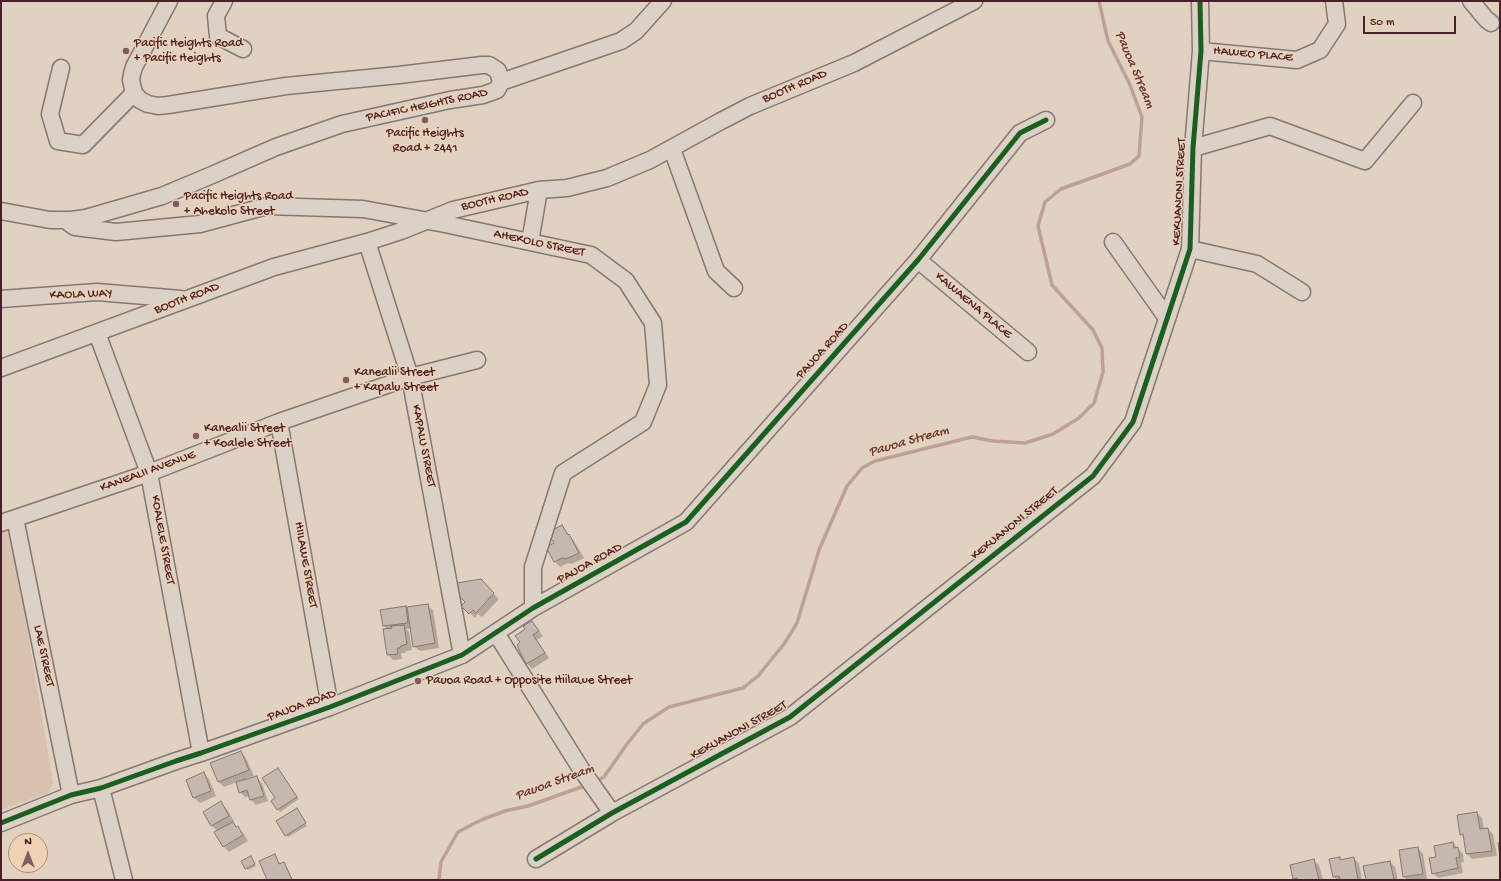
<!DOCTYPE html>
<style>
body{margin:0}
#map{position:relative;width:1501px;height:881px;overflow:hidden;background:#e0d1c1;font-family:"Gochi Hand",sans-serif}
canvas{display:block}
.frame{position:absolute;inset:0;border:2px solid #4a1f2b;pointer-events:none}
.north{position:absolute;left:8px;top:833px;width:40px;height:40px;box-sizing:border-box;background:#edd2b4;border:1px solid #ac8a7d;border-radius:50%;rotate:0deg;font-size:11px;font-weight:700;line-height:16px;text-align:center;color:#4a1f2b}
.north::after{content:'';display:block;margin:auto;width:14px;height:18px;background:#7e5d60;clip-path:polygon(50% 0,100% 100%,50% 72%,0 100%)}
.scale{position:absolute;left:1363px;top:16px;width:93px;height:18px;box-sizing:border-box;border:2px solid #4a1f2b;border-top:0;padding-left:5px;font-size:12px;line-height:14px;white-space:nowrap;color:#4a1f2b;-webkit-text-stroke:3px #edd2b4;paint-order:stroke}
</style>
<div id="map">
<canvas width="1501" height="881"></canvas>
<div class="frame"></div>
<div class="north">N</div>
<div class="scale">50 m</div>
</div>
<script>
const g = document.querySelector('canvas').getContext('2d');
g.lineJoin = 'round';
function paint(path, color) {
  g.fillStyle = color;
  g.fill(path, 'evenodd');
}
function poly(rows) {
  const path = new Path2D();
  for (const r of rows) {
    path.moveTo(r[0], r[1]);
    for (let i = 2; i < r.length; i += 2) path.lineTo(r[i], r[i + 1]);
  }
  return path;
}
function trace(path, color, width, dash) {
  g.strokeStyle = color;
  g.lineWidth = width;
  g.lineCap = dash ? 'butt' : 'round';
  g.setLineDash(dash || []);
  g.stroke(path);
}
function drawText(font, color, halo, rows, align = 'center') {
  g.font = font + ' "Gochi Hand",sans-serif';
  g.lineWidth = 3;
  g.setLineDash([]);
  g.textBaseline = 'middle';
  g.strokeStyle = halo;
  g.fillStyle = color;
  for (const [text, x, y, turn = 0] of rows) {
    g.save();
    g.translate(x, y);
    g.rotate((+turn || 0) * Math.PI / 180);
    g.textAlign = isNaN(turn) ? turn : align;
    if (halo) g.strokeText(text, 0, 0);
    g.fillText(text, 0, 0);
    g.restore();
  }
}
paint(poly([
 [1,528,9,532,12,537,53,784,48,793,1,810]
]), '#d8c1ae');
paint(poly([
 [561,526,574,541,584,558,572,564,568,563,560,567,555,562,547,547,555,543],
 [480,580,499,599,482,617,478,614,475,618,463,606],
 [427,605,433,610,439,648,420,651,414,646,412,628,406,629,409,632,412,650,406,651,405,653,401,653,402,659,393,660,388,654,387,629,384,626,381,611,406,607,407,609],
 [532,622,543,636,537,640,549,658,532,669,527,663,519,648,526,629],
 [241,752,246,758,254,776,246,778,247,780,256,777,262,783,268,801,256,805,251,800,250,796,245,797,240,792,237,782,224,787,218,781],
 [278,769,299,799,280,812,278,809,276,798],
 [203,773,209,779,216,796,200,803,194,798,187,780],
 [221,803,226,808,234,821,232,822,243,833,248,841,229,852,223,846,218,831,212,826,204,812],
 [299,812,307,826,288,837,286,835],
 [1477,813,1482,818,1484,829,1488,829,1493,834,1497,856,1472,859,1467,854,1464,837,1461,834],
 [1453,843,1463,854,1464,862,1461,863,1463,873,1438,878,1433,873,1437,857],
 [1418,848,1423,854,1427,879,1407,880,1404,877],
 [275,855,280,864,284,863,286,865,293,880,268,880],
 [251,858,256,866,248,870,246,868],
 [1339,858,1342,861,1354,858,1359,864,1362,880,1337,880,1333,876],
 [1336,875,1344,876,1336,877],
 [1313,860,1319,865,1323,880,1296,880,1294,878],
 [1390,862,1395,867,1398,880,1367,880]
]), '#0003');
trace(poly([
 [594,782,604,777,627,744,643,724,669,707,743,688,758,676,784,644,797,623,819,550,847,486,862,468,875,461,972,437,993,441,1025,443,1053,434,1079,418,1094,403,1103,372,1102,348,1093,330,1052,285,1038,226,1045,202,1061,189,1130,164,1139,156,1142,117,1130,85,1108,41,1099,1],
 [439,880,441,862,458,832,481,820,505,811,528,806,587,785]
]), '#bea194', 3.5);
const building = poly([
 [562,525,568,535,569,534,579,553,566,559,562,558,554,562,546,547,554,543,547,533,562,525],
 [481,579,494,593,476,613,473,610,469,614,461,606,465,602,459,596,457,583,481,579],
 [428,604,435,643,413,647,407,607,428,604],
 [406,606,408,623,383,626,380,610,406,606],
 [532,621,539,631,533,635,545,653,526,664,518,648,518,646,517,645,520,642,515,636,525,629,523,626,532,621],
 [404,625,407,644,401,646,400,648,397,648,398,654,387,655,383,629,392,628,391,626,404,625],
 [241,751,249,770,218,782,210,763,241,751],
 [278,768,297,797,277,810,271,801,275,798,262,778,278,768],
 [204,772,211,791,193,798,186,780,204,772],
 [257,776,264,796,250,800,247,790,239,793,236,782,257,776],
 [221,801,229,816,211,826,203,812,221,801],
 [297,808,306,823,285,836,276,821,297,808],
 [1477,812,1480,829,1488,828,1492,851,1466,854,1463,834,1460,835,1457,815,1477,812],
 [233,822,236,827,238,826,243,835,223,847,214,832,233,822],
 [1453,842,1454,848,1458,847,1460,857,1456,858,1458,868,1432,874,1429,858,1436,857,1434,846,1453,842],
 [1498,843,1500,843,1500,858,1498,843],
 [1418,847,1423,874,1403,877,1399,850,1418,847],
 [275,854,279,864,284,862,292,880,267,880,259,861,275,854],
 [251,856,255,864,245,869,241,861,251,856],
 [1340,857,1340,860,1354,857,1358,880,1340,880,1339,876,1333,877,1329,859,1340,857],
 [1314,859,1319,880,1298,880,1297,878,1293,879,1290,865,1314,859],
 [1390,861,1394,880,1366,880,1363,866,1390,861]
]);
paint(building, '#c5b8ae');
trace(building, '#867772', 1);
const minor = poly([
 [224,1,216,16,218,36,243,49],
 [1471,1,1486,19,1491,23],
 [1201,51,1297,60,1320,50,1337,24,1334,1],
 [61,68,50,114,58,141,83,145,134,93],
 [501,82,621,41,636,31,663,1],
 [1193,148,1270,126,1365,161,1413,103],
 [672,149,716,271,734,288],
 [1,211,50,220,71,220,86,218,162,196,212,175,276,147,342,124,450,100,483,95,497,90,501,82,498,71,489,65,482,65,399,75,286,86,168,105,158,106,148,104,140,100,134,93,131,80,132,74,134,67,169,1],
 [69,223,75,227,116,232,200,224,267,206,363,209,445,224,591,255,626,281,653,323,658,385,643,422,563,473,533,567,533,608],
 [367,242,410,377,462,655],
 [530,242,539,190],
 [1113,242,1167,318],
 [1190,249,1257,264,1302,292],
 [918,260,1028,352],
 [1,299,97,292,181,299],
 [97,333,149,473,201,753],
 [1,368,274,267,367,242,401,231,453,210,539,190,567,188,607,178,650,160,721,121,750,106,854,63,974,1],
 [279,422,330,707],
 [15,518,71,795],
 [1,523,149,473,279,422,410,377,477,360],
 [496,633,581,769,612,813],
 [101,788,124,880],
 [1,823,71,795,101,788,176,761,201,753,330,707,462,655,533,608,686,522,918,260,1020,133,1046,120],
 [536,859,612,813,790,717,1093,476,1133,422,1190,249,1193,148,1201,51,1200,1]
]);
trace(minor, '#867772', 19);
trace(minor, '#dbd1c6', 16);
trace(poly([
 [1,823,71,795,101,788,176,761,201,753,330,707,462,655,533,608,686,522,918,260,1020,133,1046,120],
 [536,859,612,813,790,717,1093,476,1133,422,1190,249,1193,148,1201,51,1200,1]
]), '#1b5e20', 5);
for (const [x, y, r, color] of [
 [126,51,4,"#7e5d60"],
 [425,120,4,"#7e5d60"],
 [176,204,4,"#7e5d60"],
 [346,380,4,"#7e5d60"],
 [196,436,4,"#7e5d60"],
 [418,681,4,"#7e5d60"]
]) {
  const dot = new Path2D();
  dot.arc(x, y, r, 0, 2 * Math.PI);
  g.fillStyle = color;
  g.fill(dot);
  trace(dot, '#edd2b4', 1.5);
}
drawText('13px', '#4a1f2b', '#edd2b4', [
 ["Pacific Heights Road",134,44],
 ["+ Pacific Heights",134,59],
 ["Pacific Heights",425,134,"center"],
 ["Road + 2441",425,149,"center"],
 ["Pacific Heights Road",184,197],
 ["+ Ahekolo Street",184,212],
 ["Kanealii Street",354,373],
 ["+ Kapalu Street",354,388],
 ["Kanealii Street",204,429],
 ["+ Koalele Street",204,444],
 ["Pauoa Road + Opposite Hiilawe Street",426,681]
], 'left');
drawText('13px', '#4a1f2b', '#edd2b4', [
 ["HAWEO PLACE",1253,55,5],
 ["BOOTH ROAD",795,87,-23],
 ["PACIFIC HEIGHTS ROAD",427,106,-12],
 ["KEKUANONI STREET",1180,192,-87],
 ["BOOTH ROAD",495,200,-13],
 ["AHEKOLO STREET",539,244,12],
 ["KAOLA WAY",81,295,-2],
 ["BOOTH ROAD",187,299,-21],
 ["KAWAENA PLACE",973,306,40],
 ["PAUOA ROAD",823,351,-48],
 ["KAPALU STREET",423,446,79],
 ["KANEALII AVENUE",148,472,-20],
 ["KEKUANONI STREET",1015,524,-39],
 ["KOALELE STREET",162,540,80],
 ["PAUOA ROAD",590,564,-29],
 ["HIILAWE STREET",305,565,80],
 ["LAE STREET",43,656,78],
 ["PAUOA ROAD",302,706,-20],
 ["KEKUANONI STREET",739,731,-29]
]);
drawText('italic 14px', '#633a40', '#edd2b4', [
 ["Pauoa Stream",1134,70,67],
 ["Pauoa Stream",909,442,-16],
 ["Pauoa Stream",555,783,-20]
]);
</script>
